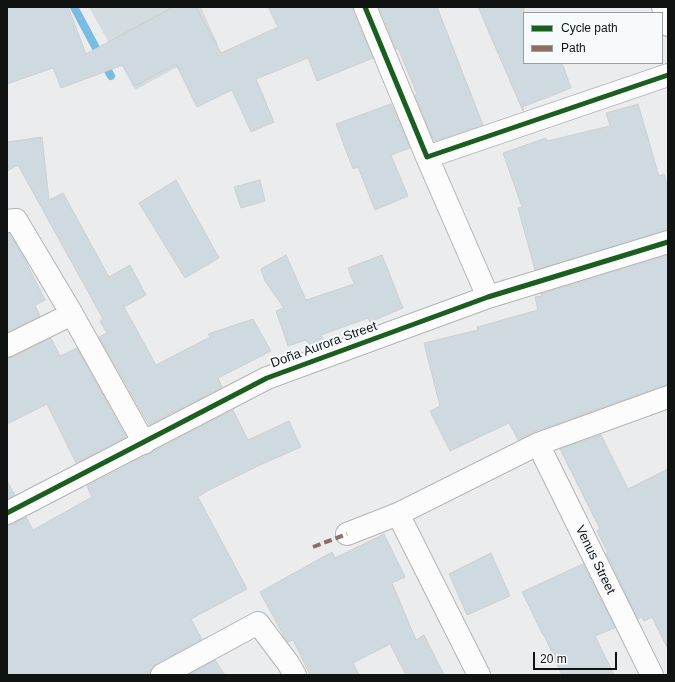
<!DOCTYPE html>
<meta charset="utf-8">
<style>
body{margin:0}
#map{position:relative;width:675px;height:682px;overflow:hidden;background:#eaecee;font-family:Helvetica,sans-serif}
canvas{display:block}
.frame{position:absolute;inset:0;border:8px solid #111313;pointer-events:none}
.legend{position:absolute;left:523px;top:12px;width:140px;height:52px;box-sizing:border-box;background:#f6fafd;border:1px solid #9a9e9f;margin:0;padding:5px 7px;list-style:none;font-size:12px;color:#111313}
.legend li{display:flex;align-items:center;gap:8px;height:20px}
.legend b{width:20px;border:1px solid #9a9e9f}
.scale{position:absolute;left:533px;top:652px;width:84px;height:18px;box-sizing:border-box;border:2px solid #111313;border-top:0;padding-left:5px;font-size:12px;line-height:14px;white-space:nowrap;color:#111313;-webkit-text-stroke:3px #f6fafd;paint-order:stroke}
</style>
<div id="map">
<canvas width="675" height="682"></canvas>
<div class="frame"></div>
<ul class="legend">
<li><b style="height:5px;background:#1b5e20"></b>Cycle path</li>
<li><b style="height:5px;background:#8d6e63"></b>Path</li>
</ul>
<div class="scale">20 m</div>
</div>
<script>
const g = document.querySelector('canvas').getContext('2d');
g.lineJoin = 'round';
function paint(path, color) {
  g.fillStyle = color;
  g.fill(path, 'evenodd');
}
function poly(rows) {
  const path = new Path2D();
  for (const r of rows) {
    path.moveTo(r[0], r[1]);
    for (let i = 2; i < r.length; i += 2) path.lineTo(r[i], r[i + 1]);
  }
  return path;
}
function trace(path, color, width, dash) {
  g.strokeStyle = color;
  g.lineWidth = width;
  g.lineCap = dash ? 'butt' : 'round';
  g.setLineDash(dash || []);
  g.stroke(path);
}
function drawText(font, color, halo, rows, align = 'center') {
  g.font = font + ' Helvetica,sans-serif';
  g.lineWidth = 4;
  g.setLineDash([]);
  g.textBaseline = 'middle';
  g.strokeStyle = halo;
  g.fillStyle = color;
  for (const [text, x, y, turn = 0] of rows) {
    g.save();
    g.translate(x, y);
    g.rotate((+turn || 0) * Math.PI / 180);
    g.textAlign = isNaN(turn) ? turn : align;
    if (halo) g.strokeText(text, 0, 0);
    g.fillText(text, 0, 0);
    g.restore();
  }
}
paint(poly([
 [89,7,201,7,218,45,135,90]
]), '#d5dce1');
trace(poly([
 [74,7,111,76]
]), '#78bce1', 8);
const building = poly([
 [7,7,68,7,86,54,173,7,196,7,221,53,278,27,268,7,353,7,353,12,373,58,317,81,308,58,256,79,274,122,251,132,232,90,197,107,176,64,135,86,123,65,61,88,53,68,7,84,7,7],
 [379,7,437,7,483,125,435,141,433,139,415,95,417,94,398,48,396,49,379,7],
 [478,7,524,7,524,63,562,63,571,88,525,106,524,102,523,111,478,7],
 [391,104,410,148,391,155,408,196,375,210,358,167,353,169,336,124,391,104],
 [638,104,659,176,664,174,668,190,668,230,535,270,518,208,522,207,503,153,546,138,547,141,610,126,606,113,638,104],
 [42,137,49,200,63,193,109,277,130,265,146,295,124,307,156,365,210,337,208,334,253,319,271,351,218,378,222,387,149,425,99,337,107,333,100,321,103,319,18,165,7,171,7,142,42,137],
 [176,180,219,258,185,278,139,203,176,180],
 [260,180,265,201,241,208,234,187,260,180],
 [7,233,9,233,24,258,45,300,35,305,40,316,7,332,7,233],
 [286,255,306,300,354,284,348,268,382,255,403,308,370,322,368,318,321,335,325,343,312,348,306,340,288,346,276,311,284,308,265,281,261,269,286,255],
 [668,255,668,384,534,432,518,440,509,423,450,451,430,411,440,406,424,343,478,330,477,327,538,310,535,297,542,296,541,294,668,255],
 [51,338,60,356,77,348,126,437,76,463,47,404,7,424,7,358,13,357,51,338],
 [233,410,248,440,289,421,301,447,260,465,209,490,198,497,247,589,191,619,202,639,156,664,151,669,150,675,7,675,7,525,13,524,26,517,33,530,92,497,87,486,233,410],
 [601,435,628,489,668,469,668,649,652,617,644,621,642,617,638,619,606,553,608,553,597,531,600,529,560,449,601,435],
 [7,481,15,495,7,499,7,481],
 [384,534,405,577,392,583,416,640,424,635,444,675,406,675,390,644,353,663,359,675,310,675,293,640,288,642,286,640,260,592,332,552,335,558,384,534],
 [491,553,510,596,467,615,449,574,491,553],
 [583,564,615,628,595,636,614,675,562,675,544,635,543,635,522,592,583,564],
 [215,660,225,675,188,675,215,660]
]);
paint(building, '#ced9e0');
trace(building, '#cecfd0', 1);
const minor = poly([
 [365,7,427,157,668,75],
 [663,7,668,25],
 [427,157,488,297],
 [7,221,16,220,72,314,144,443],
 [7,346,72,314],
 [538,444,652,675],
 [7,513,267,378,488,297,668,242],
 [398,514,479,675],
 [347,534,398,514,538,444,668,397],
 [162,675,258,623,288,663,295,675]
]);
trace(minor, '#b3b4b6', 24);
trace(minor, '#fcfcfc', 22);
trace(poly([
 [313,547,347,534]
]), '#8d6e63', 4, [8, 4]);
trace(poly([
 [365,7,427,157,668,75],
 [7,513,267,378,488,297,668,242]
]), '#1b5e20', 5);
drawText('13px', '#111313', '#f6fafd', [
 ["Doña Aurora Street",324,345,-20],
 ["Venus Street",595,560,64]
]);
</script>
